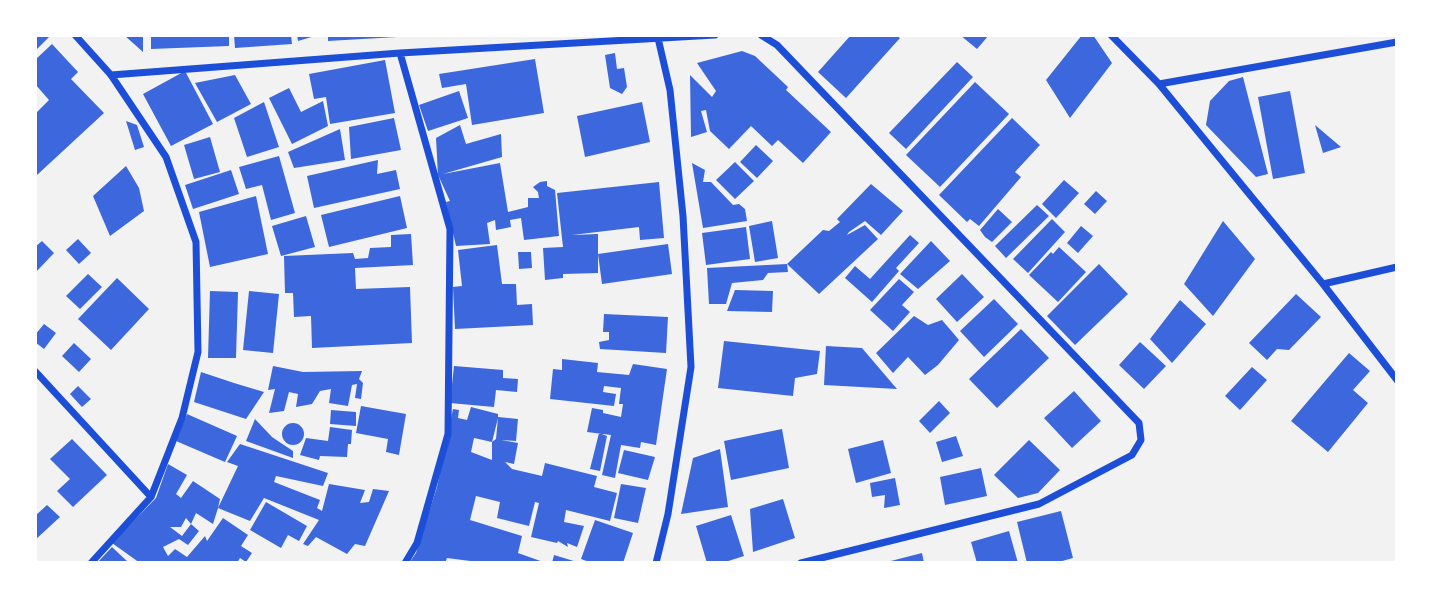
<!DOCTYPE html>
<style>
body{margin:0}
#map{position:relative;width:1432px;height:598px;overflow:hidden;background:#f2f2f2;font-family:"Public Sans",sans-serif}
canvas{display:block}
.frame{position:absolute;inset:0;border:37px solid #fff;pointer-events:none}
</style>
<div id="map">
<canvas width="1432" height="598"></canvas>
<div class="frame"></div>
</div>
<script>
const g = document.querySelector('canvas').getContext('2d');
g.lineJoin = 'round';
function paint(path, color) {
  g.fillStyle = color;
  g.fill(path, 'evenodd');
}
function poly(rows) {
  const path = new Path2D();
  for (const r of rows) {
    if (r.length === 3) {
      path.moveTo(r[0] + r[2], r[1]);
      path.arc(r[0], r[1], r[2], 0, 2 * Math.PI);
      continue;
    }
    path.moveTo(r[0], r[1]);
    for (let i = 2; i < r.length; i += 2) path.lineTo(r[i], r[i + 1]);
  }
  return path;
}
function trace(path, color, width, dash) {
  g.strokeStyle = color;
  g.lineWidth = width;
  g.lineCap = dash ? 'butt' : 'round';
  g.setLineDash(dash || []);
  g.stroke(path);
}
paint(poly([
 [35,35,47,35,49,37,35,51],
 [124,35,143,35,143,52],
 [151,35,229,35,229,46,151,49],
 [234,35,291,35,292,44,235,48],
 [297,35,315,35,315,36,298,41],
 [328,35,397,35,397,37,328,41],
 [851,35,896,35,900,38,846,98,818,72],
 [960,35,989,35,977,49],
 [1082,35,1093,35,1112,63,1070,118,1046,80],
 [52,44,78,72,71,79,104,113,37,175,35,173,35,114,49,100,35,84,35,60],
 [742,51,755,56,788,87,786,90,831,132,803,163,778,140,772,146,751,126,729,149,710,131,706,110,701,111,707,132,691,137,690,75,712,97,716,91,697,63],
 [615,53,617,69,624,68,627,87,622,94,610,88,605,55],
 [535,59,544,113,472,125,466,84,442,88,439,74],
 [385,60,395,113,330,124,326,97,314,99,309,74],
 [957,62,973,77,906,149,889,133],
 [185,71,213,124,171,146,143,94],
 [235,75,251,104,217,122,195,83],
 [1243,77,1268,174,1256,177,1206,125,1210,101,1229,81],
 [975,82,1009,114,940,187,906,155],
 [289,88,301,112,323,101,328,126,292,144,269,98],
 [459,91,468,118,428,131,419,105],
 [1290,91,1305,173,1273,179,1258,97],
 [264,102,279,147,247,157,234,118],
 [642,102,650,142,585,157,577,116],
 [394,118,401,150,351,159,349,127],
 [1012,118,1040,145,1015,172,1021,177,979,226,970,219,967,222,939,195],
 [126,121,137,125,144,147,135,150],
 [460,125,466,144,501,134,502,157,443,174,500,163,508,212,528,207,528,198,539,198,538,192,533,187,540,182,547,181,547,186,555,190,559,236,524,240,521,218,510,220,511,227,496,230,495,220,487,223,490,244,456,246,446,202,450,201,438,175,436,138],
 [1315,125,1341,147,1323,153],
 [340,129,345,160,294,168,288,152],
 [210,137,220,172,194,179,184,145],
 [756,145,773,161,757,178,740,162],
 [279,156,295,213,271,220,262,185,246,189,239,167],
 [378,160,377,174,396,170,400,189,314,208,307,176],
 [735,162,754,181,735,199,716,180],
 [692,163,705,170,703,182,711,182,733,205,739,204,745,209,747,221,703,228],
 [126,166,139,188,144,211,110,236,93,196],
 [231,170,239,194,193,209,185,185],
 [1064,180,1079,193,1056,218,1042,204],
 [659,182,664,238,640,240,639,227,572,235,598,234,598,254,668,244,672,274,602,284,598,254,598,273,563,274,563,278,545,280,543,248,563,247,557,193],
 [871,184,903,211,881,235,865,221,849,232,847,235,865,225,878,239,819,294,787,264,823,230,829,231,840,222,837,219],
 [1096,191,1107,201,1095,214,1084,204],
 [256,196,268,254,210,267,199,212],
 [400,196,407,228,329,247,321,215],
 [1037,205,1049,216,1006,258,995,246],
 [998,209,1012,222,992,242,985,237,980,230],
 [306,216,315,247,281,256,272,226],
 [1052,219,1065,232,1028,273,1013,259],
 [772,221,778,258,755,262,749,226],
 [1223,221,1255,259,1213,316,1184,284],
 [1081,226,1093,236,1078,253,1067,243],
 [746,227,750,259,706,265,702,233],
 [411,234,413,265,355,268,356,289,410,287,412,343,312,348,311,316,294,317,293,293,285,293,284,256,353,253,355,259,368,258,370,248,391,247,391,235],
 [910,235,919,243,896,268,899,271,872,302,845,278,855,266,870,279],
 [78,239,91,253,79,264,66,250],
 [42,241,54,253,35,273,35,247],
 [931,241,950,261,918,289,900,274],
 [497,245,502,284,516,284,517,305,532,304,533,325,455,329,453,287,462,286,458,250],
 [1059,247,1086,272,1058,302,1029,275,1051,252,1053,254],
 [518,252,531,252,532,268,519,269],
 [787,264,788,272,768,273,763,280,732,283,726,304,709,304,707,268],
 [1099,264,1128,294,1075,345,1047,316],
 [88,274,102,287,80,309,66,296],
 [962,274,984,297,957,322,936,299],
 [117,278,149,309,111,350,78,319],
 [899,279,914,292,902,305,910,312,893,331,870,310],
 [735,290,773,291,772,312,727,311],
 [210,291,238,292,236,358,208,358],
 [249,291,279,294,273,353,243,350],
 [1296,294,1321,317,1289,350,1277,349,1267,360,1249,343],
 [994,299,1018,324,984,357,960,331],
 [1180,300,1206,324,1172,363,1150,339],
 [604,314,668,317,666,353,600,349,599,342,609,340,609,332,603,332],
 [914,316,928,325,942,320,959,340,938,365,925,375,908,357,893,373,876,353],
 [44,324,56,333,44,349,35,342,35,335],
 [1021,329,1049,358,997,408,969,379],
 [724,341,820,351,817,374,795,378,793,396,718,388],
 [1140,342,1166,366,1144,389,1119,365],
 [74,343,91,359,79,372,62,356],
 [826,346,862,348,897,389,824,385],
 [1349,353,1370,371,1353,390,1368,403,1328,452,1291,421],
 [562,359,598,363,597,372,629,375,633,364,667,369,656,445,641,442,640,448,621,445,615,478,602,475,611,435,587,432,592,408,603,410,603,413,621,417,623,404,619,404,621,388,604,386,603,392,616,394,614,406,550,399,553,369,562,370],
 [273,366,303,372,362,371,359,379,363,383,361,399,355,398,357,384,352,385,348,406,329,403,331,389,320,391,312,404,296,407,298,394,289,392,284,411,269,413,275,389,268,390],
 [454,366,503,370,503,378,518,379,517,392,496,390,494,407,450,403],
 [1252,367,1267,380,1240,410,1225,396],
 [201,372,234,383,264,392,246,419,194,402],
 [78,386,91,399,82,407,70,394],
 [1074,391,1101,421,1072,448,1044,418],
 [939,401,950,413,930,433,919,421],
 [361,406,406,414,399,455,386,452,388,439,356,433],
 [471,407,498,414,498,417,518,419,516,441,501,440,518,443,514,464,505,462,512,469,542,476,545,463,597,476,594,487,617,493,610,521,566,510,564,522,584,526,577,547,567,543,568,547,558,541,557,543,531,537,539,503,535,502,529,526,497,518,500,502,476,496,470,520,522,536,518,553,546,563,486,563,447,558,445,563,409,563,416,553,437,487,453,409,459,410,458,418,467,420],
 [498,418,496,439,492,442,492,460,471,452,474,438,492,442],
 [331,410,356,412,356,426,330,424],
 [187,414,237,436,225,462,176,441],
 [255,419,272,437,293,451,293,458,246,441],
 [293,434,11],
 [330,427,352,430,351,444,348,444,347,457,320,456,319,460,300,455,306,438,328,441],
 [782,429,789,468,731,480,724,441],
 [599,433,607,436,600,471,590,469],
 [956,436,963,456,942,462,936,442],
 [72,439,107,475,73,507,57,491,70,479,50,459],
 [883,440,891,473,856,483,848,449],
 [1029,440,1060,470,1038,493,1018,498,994,475],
 [240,444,328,473,323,486,276,476,274,482,320,500,317,508,322,511,329,484,365,490,360,503,369,502,373,489,389,491,365,546,355,544,347,554,316,537,308,546,303,544,319,520,264,498,250,521,218,508,213,524,196,513,191,524,186,518,181,527,170,527,182,536,191,524,199,531,188,545,179,539,163,547,168,556,175,549,187,557,205,536,207,541,223,518,248,535,241,546,252,553,246,562,240,558,237,563,140,563,112,543,156,498,168,464,187,475,176,494,181,498,193,481,220,499,218,508,238,466,227,462],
 [720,449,728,507,681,514,693,458],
 [624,450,655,457,648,480,618,473],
 [981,468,987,496,945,505,940,477],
 [895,478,900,505,884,508,885,495,872,497,870,483],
 [621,484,646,488,638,523,614,518],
 [783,499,795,538,753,552,750,509],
 [266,502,307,526,299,541,288,535,281,548,250,530],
 [47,505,60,517,35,540,35,516],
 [1061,511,1073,558,1055,563,1027,563,1017,522],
 [731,515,744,556,722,563,707,563,696,526],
 [595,520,633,533,623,563,592,563,581,559],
 [1009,531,1018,563,977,563,971,542],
 [112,547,129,563,97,563],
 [922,553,924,563,887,563,887,562],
 [554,555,577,562,577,563,552,563]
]), '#3d67dc');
trace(poly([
 [75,35,111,75,166,157,196,242,198,352,182,418,151,497,91,563],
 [761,35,777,45,1139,423,1141,440,1132,455,1039,504,801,563],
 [1111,35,1159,84,1323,284,1397,380],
 [400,53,450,229,448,434,417,543,405,563],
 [111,75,400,53,715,35],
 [1159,84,1397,42],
 [1323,284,1397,267],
 [35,371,151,497],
 [656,563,668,514,691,367,683,216,670,90,658,38]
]), '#1d4ed8', 7);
</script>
